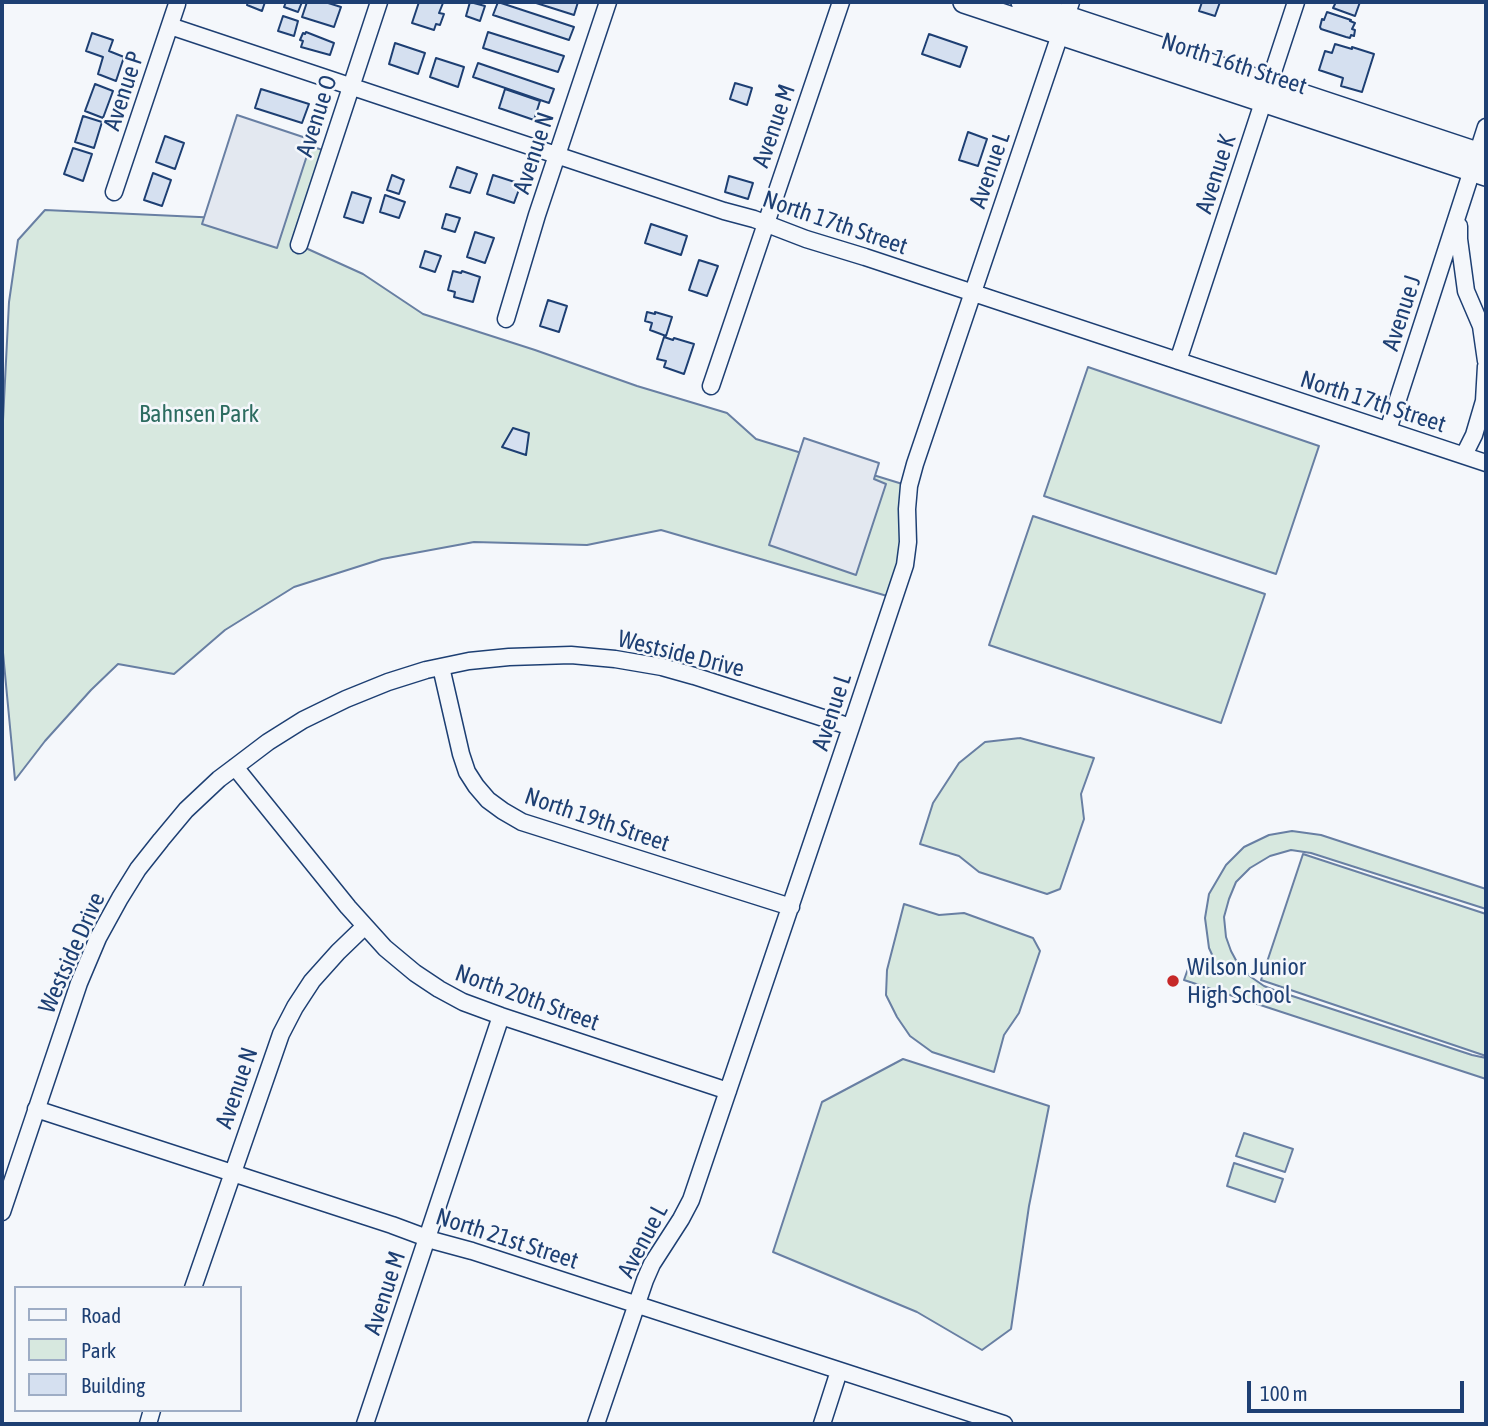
<!DOCTYPE html>
<style>
body{margin:0}
#map{position:relative;width:1488px;height:1426px;overflow:hidden;background:#f4f7fb;font-family:"Asap Condensed",sans-serif}
canvas{display:block}
.frame{position:absolute;inset:0;border:4px solid #1d3f73;pointer-events:none}
.legend{position:absolute;left:14px;top:1286px;width:228px;height:126px;box-sizing:border-box;background:#f4f7fb;border:2px solid #9eadc5;margin:0;padding:9px 12px;list-style:none;font-size:21px;color:#1d3f73}
.legend li{display:flex;align-items:center;gap:14px;height:35px}
.legend b{width:35px;border:2px solid #9eadc5}
.scale{position:absolute;left:1247px;top:1381px;width:217px;height:32px;box-sizing:border-box;border:4px solid #1d3f73;border-top:0;padding-left:9px;font-size:21px;line-height:24px;white-space:nowrap;color:#1d3f73;-webkit-text-stroke:5px #f4f7fb;paint-order:stroke}
</style>
<div id="map">
<canvas width="1488" height="1426"></canvas>
<div class="frame"></div>
<ul class="legend">
<li><b style="height:9px;background:#f4f7fb"></b>Road</li>
<li><b style="height:19px;background:#d7e8df"></b>Park</li>
<li><b style="height:19px;background:#d5e0f0"></b>Building</li>
</ul>
<div class="scale">100 m</div>
</div>
<script>
const g = document.querySelector('canvas').getContext('2d');
g.lineJoin = 'round';
function paint(path, color) {
  g.fillStyle = color;
  g.fill(path, 'evenodd');
}
function poly(rows) {
  const path = new Path2D();
  for (const r of rows) {
    path.moveTo(r[0], r[1]);
    for (let i = 2; i < r.length; i += 2) path.lineTo(r[i], r[i + 1]);
  }
  return path;
}
function trace(path, color, width, dash) {
  g.strokeStyle = color;
  g.lineWidth = width;
  g.lineCap = dash ? 'butt' : 'round';
  g.setLineDash(dash || []);
  g.stroke(path);
}
function drawText(font, color, halo, rows, align = 'center') {
  g.font = font + ' "Asap Condensed",sans-serif';
  g.lineWidth = 5;
  g.setLineDash([]);
  g.textBaseline = 'middle';
  g.strokeStyle = halo;
  g.fillStyle = color;
  for (const [text, x, y, turn = 0] of rows) {
    g.save();
    g.translate(x, y);
    g.rotate((+turn || 0) * Math.PI / 180);
    g.textAlign = isNaN(turn) ? turn : align;
    if (halo) g.strokeText(text, 0, 0);
    g.fillText(text, 0, 0);
    g.restore();
  }
}
const green = poly([
 [251,127,329,152,299,245,363,274,423,314,535,350,637,386,727,413,756,439,909,486,894,598,661,530,587,545,474,542,382,559,294,587,225,630,174,674,118,664,91,690,45,741,15,780,2,642,2,440,9,302,18,240,45,210,221,218,251,127],
 [1088,367,1319,446,1276,574,1044,496,1088,367],
 [1033,516,1265,594,1221,723,989,645,1033,516],
 [1020,738,1094,758,1081,794,1084,819,1060,889,1047,894,979,872,959,856,920,844,933,803,959,763,985,742,1020,738],
 [1292,831,1321,835,1486,889,1486,909,1311,853,1291,850,1270,856,1250,868,1236,882,1229,899,1224,917,1226,937,1231,951,1238,964,1251,977,1264,986,1274,990,1472,1055,1486,1058,1486,1079,1184,980,1190,963,1220,972,1209,948,1205,918,1209,894,1226,865,1244,847,1269,835,1292,831],
 [1303,854,1486,914,1486,1056,1261,980,1303,854],
 [904,904,939,915,964,913,1033,938,1040,951,1019,1013,1004,1035,994,1072,932,1052,910,1036,897,1017,886,995,887,970,904,904],
 [903,1059,1049,1106,1029,1206,1011,1329,982,1350,917,1312,773,1252,822,1102,903,1059],
 [1244,1133,1293,1149,1285,1172,1236,1156,1244,1133],
 [1234,1163,1283,1179,1275,1202,1227,1186,1234,1163]
]);
paint(green, '#d7e8df');
trace(green, '#687fa3', 2);
const parking = poly([
 [237,115,312,140,277,248,202,224,237,115],
 [804,438,879,463,874,479,886,484,856,575,769,545,804,438]
]);
paint(parking, '#e3e8f0');
trace(parking, '#687fa3', 2);
const building = poly([
 [248,2,265,2,262,11,247,5,248,2],
 [286,2,302,2,298,12,284,7,286,2],
 [307,2,325,2,341,7,334,27,302,17,307,2],
 [419,2,443,3,439,13,444,14,440,25,436,24,434,30,412,23,419,2],
 [470,2,485,6,480,21,466,16,470,2],
 [498,2,574,27,569,40,493,15,498,2],
 [533,2,578,2,574,15,533,2],
 [1202,2,1220,2,1215,16,1199,11,1202,2],
 [1336,2,1360,2,1355,16,1333,8,1336,2],
 [1327,12,1351,20,1350,21,1355,23,1352,29,1355,30,1354,36,1351,35,1350,38,1346,37,1321,29,1320,27,1322,19,1324,20,1327,12],
 [283,16,298,21,294,36,278,31,283,16],
 [306,32,334,43,330,55,301,47,303,41,300,40,303,33,305,34,306,32],
 [488,32,564,56,558,72,483,48,488,32],
 [92,33,113,40,109,51,124,57,116,81,98,74,103,57,86,51,92,33],
 [929,34,967,47,960,67,922,54,929,34],
 [395,43,425,53,418,74,389,64,395,43],
 [1335,44,1352,49,1352,47,1374,54,1362,92,1341,86,1343,78,1319,70,1325,51,1332,53,1335,44],
 [436,58,464,67,458,87,430,77,436,58],
 [478,63,554,89,549,103,473,77,478,63],
 [735,83,752,88,747,105,730,99,735,83],
 [95,84,113,91,103,118,85,111,95,84],
 [261,89,309,104,302,123,255,108,261,89],
 [505,89,540,101,534,120,499,108,505,89],
 [83,116,102,122,94,148,75,142,83,116],
 [968,132,987,139,978,166,959,160,968,132],
 [165,136,184,143,175,169,156,162,165,136],
 [73,148,92,154,83,181,64,174,73,148],
 [457,167,477,174,470,193,450,187,457,167],
 [153,173,171,180,162,206,144,200,153,173],
 [392,175,404,180,399,194,387,190,392,175],
 [493,175,521,184,514,203,487,194,493,175],
 [729,176,753,183,748,199,725,192,729,176],
 [352,192,371,198,363,223,344,217,352,192],
 [385,195,405,202,399,218,380,212,385,195],
 [446,214,460,218,455,232,442,228,446,214],
 [651,224,687,236,681,255,645,243,651,224],
 [475,232,494,238,485,263,467,257,475,232],
 [425,251,441,256,435,272,420,267,425,251],
 [699,260,718,266,707,296,689,290,699,260],
 [453,271,461,273,462,271,480,277,473,302,454,297,455,292,448,290,453,271],
 [548,300,567,306,559,332,540,326,548,300],
 [647,312,655,314,655,312,672,317,666,336,650,330,652,323,645,321,647,312],
 [664,337,673,340,674,338,694,344,684,374,664,367,666,361,657,359,664,337],
 [513,428,529,433,526,455,502,447,513,428]
]);
paint(building, '#d5e0f0');
trace(building, '#1d3f73', 2);
const minor = poly([
 [170,26,724,211,754,219,806,239,865,257,1486,463],
 [114,192,177,4],
 [1459,226,1459,239,1466,291,1481,326,1486,361],
 [299,245,379,2],
 [506,319,537,215,608,2],
 [1178,361,1296,2],
 [711,386,841,2],
 [1388,430,1486,127],
 [1464,455,1474,435,1484,401,1486,366],
 [441,667,461,754,467,772,476,786,488,800,503,811,522,822,791,907],
 [235,767,348,907,385,948,415,973,439,989,463,1002,501,1016,728,1091],
 [36,1109,392,1225,435,1241,472,1251,1004,1424],
 [2,1212,79,983,98,938,120,898,138,869,161,840,186,810,219,779,235,767,268,742,303,720,346,699,388,682,426,670,469,661,509,657,571,655,615,659,662,667,694,676,851,727],
 [193,1288,281,1034,295,1007,312,981,338,952,365,926],
 [148,1424,152,1410],
 [365,1424,501,1016],
 [596,1424,645,1280,652,1264,681,1219,691,1200,851,727,905,565,908,542,907,509,909,486,915,464,1071,2],
 [822,1424,839,1371]
]);
const major = poly([
 [964,2,1486,175],
 [1022,2,1486,156]
]);
trace(minor, '#1d3f73', 19);
trace(major, '#1d3f73', 24);
trace(minor, '#f4f7fb', 16);
trace(major, '#f4f7fb', 21);
for (const [x, y, r, color] of [
 [1173,981,7,"#c62828"]
]) {
  const dot = new Path2D();
  dot.arc(x, y, r, 0, 2 * Math.PI);
  g.fillStyle = color;
  g.fill(dot);
  trace(dot, '#f4f7fb', 2.5);
}
drawText('24px', '#1d3f73', '#f4f7fb', [
 ["North 16th Street",1234,64,18],
 ["Avenue P",124,91,-72],
 ["Avenue O",317,116,-72],
 ["Avenue M",774,126,-71],
 ["Avenue N",534,153,-72],
 ["Avenue L",990,170,-71],
 ["Avenue K",1216,174,-72],
 ["North 17th Street",835,223,19],
 ["Avenue J",1402,313,-72],
 ["North 17th Street",1373,402,18],
 ["Westside Drive",681,654,14],
 ["Avenue L",832,712,-72],
 ["North 19th Street",597,820,19],
 ["Westside Drive",72,953,-66],
 ["North 20th Street",527,998,20],
 ["Avenue N",237,1088,-71],
 ["North 21st Street",507,1239,18],
 ["Avenue L",643,1241,-62],
 ["Avenue M",385,1293,-72]
]);
drawText('24px', '#2c6c60', '#f4f7fb', [
 ["Bahnsen Park",199,414]
]);
drawText('24px', '#1d3f73', '#f4f7fb', [
 ["Wilson Junior",1187,967],
 ["High School",1187,995]
], 'left');
</script>
